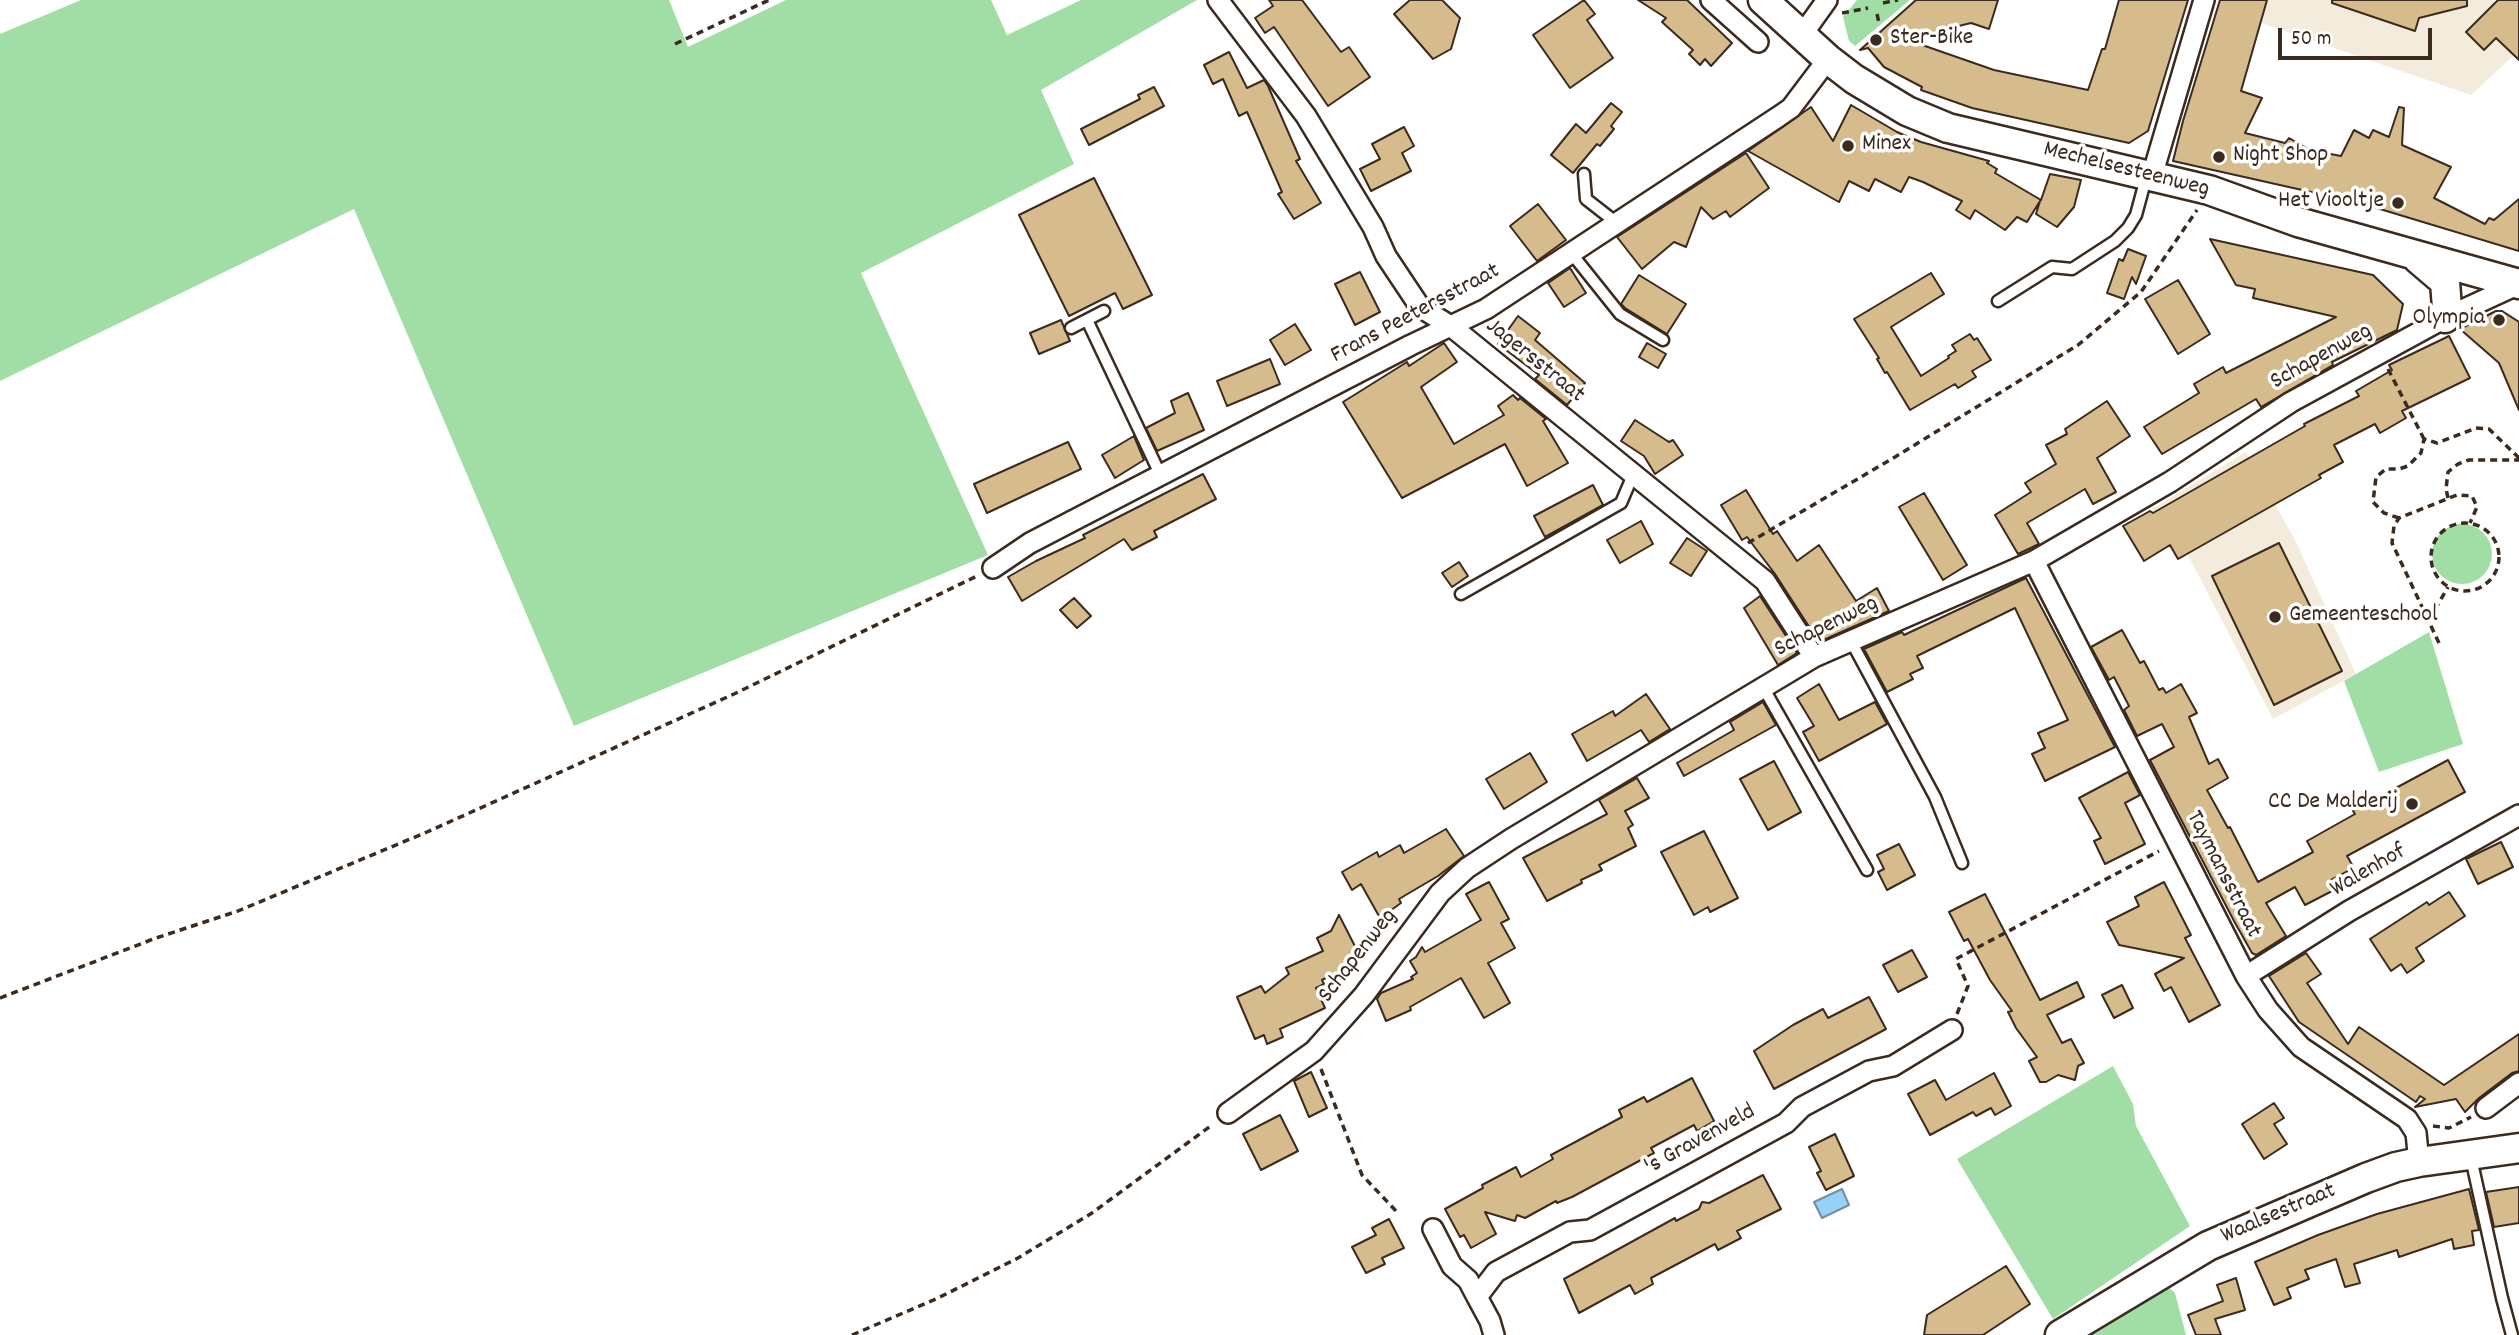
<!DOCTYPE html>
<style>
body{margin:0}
#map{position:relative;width:2519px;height:1335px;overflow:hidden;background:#fff;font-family:Dekko,sans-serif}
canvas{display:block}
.scale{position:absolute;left:2278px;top:28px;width:154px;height:32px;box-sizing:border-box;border:4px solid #3b2a1e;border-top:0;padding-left:9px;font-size:21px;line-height:24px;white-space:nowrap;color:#3b2a1e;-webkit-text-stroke:5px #fff;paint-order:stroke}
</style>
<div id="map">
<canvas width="2519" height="1335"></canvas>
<div class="scale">50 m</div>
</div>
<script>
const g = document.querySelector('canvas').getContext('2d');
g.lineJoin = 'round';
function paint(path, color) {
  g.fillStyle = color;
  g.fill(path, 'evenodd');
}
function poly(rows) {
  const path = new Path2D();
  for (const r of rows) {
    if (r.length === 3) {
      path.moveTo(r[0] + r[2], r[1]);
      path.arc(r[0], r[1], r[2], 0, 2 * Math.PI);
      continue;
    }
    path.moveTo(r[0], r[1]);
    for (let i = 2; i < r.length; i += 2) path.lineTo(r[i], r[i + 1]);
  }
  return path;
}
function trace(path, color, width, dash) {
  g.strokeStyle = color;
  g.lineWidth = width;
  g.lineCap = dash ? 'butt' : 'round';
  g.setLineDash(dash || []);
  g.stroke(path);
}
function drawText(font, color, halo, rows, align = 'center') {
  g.font = font + ' Dekko,sans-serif';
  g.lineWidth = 7;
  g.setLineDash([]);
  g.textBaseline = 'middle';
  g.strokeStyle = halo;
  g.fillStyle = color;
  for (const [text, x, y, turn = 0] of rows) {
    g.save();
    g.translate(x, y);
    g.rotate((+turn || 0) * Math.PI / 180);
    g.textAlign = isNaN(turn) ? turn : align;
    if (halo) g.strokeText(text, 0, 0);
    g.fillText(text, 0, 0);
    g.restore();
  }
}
paint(poly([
 [2220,0,2493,0,2495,3,2466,33,2484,50,2496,38,2514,55,2471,95,2218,8],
 [2246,452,2295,540,2356,674,2273,719,2188,555,2180,560,2152,509]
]), '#f3ebdc');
paint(poly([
 [81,0,669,0,688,47,786,0,991,0,1007,35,1081,0,1197,0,1041,90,1074,164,861,273,988,555,574,726,354,209,0,381,0,34],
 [1857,0,1910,0,1855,46,1849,41,1843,17],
 [2462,554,30],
 [2429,632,2463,744,2379,772,2344,681],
 [2113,1066,2133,1104,2136,1126,2190,1226,2053,1319,1957,1159],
 [2166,1285,2175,1293,2186,1335,2089,1335,2122,1312]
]), '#a1dea6');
const water = poly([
 [1842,1189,1849,1205,1822,1218,1814,1202,1842,1189]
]);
paint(water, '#96d2f7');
trace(water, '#728fa0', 2);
const building = poly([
 [1269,0,1302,0,1341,52,1349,47,1370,77,1328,106,1274,27,1265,33,1255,18,1273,6,1269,0],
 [1410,0,1442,0,1460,18,1451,49,1433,59,1394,14,1410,0],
 [1584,0,1595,14,1587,20,1613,58,1570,88,1533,35,1584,0],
 [1638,0,1687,0,1732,43,1711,66,1705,59,1700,65,1689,54,1693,50,1662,22,1666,18,1638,0],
 [1916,0,1998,0,1989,29,1971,23,1905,39,1994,70,2088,90,2102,49,2105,49,2119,0,2188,0,2148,131,2129,143,1972,108,1921,90,1922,87,1884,67,1868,48,1860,50,1916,0],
 [2220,0,2267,0,2241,91,2262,98,2245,133,2285,143,2289,138,2310,150,2341,156,2354,130,2369,138,2373,130,2389,137,2399,107,2404,108,2402,145,2451,167,2434,198,2485,224,2489,218,2494,220,2519,199,2519,251,2360,203,2173,161,2183,121,2220,0],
 [2332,0,2467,0,2467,6,2419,18,2415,31,2332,3,2332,0],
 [2498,0,2519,0,2519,60,2496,38,2484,50,2466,32,2498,0],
 [1229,52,1247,88,1264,80,1268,86,1300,159,1296,161,1321,203,1294,219,1278,194,1282,192,1247,112,1239,116,1223,79,1213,84,1204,65,1229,52],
 [1154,87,1164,106,1089,145,1081,129,1140,99,1138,95,1154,87],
 [1611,103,1622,112,1611,126,1614,129,1600,146,1597,144,1573,173,1551,155,1576,124,1586,133,1611,103],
 [1851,105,1897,132,1921,142,1989,161,1987,163,1997,169,1995,173,2041,200,2050,174,2081,180,2074,207,2057,227,2036,214,2040,201,2027,222,2017,217,2005,230,1975,210,1970,219,1956,210,1962,201,1923,182,1909,177,1901,192,1875,179,1869,191,1849,181,1839,202,1748,151,1811,107,1833,141,1851,105],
 [1404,127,1414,146,1402,153,1411,171,1371,191,1360,169,1380,159,1372,144,1404,127],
 [1746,153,1769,188,1730,217,1726,211,1713,219,1701,207,1686,247,1674,242,1642,269,1617,237,1746,153],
 [1094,178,1152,295,1123,309,1115,293,1069,316,1019,215,1094,178],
 [1538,204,1566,240,1537,261,1510,226,1538,204],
 [2210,239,2373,275,2403,304,2397,330,2332,362,2333,365,2261,407,2256,399,2162,454,2144,427,2199,393,2194,384,2223,367,2226,373,2336,317,2253,298,2255,289,2236,285,2210,239],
 [2128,249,2146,256,2136,284,2132,277,2124,299,2107,293,2119,259,2123,261,2128,249],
 [1570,268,1586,293,1564,307,1548,283,1570,268],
 [1360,272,1380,312,1355,325,1335,284,1360,272],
 [1931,273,1944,294,1891,327,1921,376,1949,358,1948,356,1956,351,1952,345,1970,334,1974,340,1977,338,1991,360,1972,371,1976,377,1958,388,1955,384,1910,410,1887,372,1885,373,1877,359,1879,358,1854,319,1931,273],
 [1639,275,1686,304,1667,334,1625,308,1621,304,1639,275],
 [2178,280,2210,334,2178,354,2145,299,2178,280],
 [2496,311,2502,311,2519,322,2519,410,2499,363,2460,329,2496,311],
 [1518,316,1540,333,1535,340,1585,383,1567,405,1535,379,1539,375,1498,344,1518,316],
 [1061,320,1070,341,1039,354,1030,333,1061,320],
 [1295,324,1311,350,1285,365,1270,340,1295,324],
 [2449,336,2470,378,2402,411,2406,418,2380,433,2375,424,2334,445,2343,462,2319,475,2321,478,2178,559,2170,545,2144,561,2123,526,2150,511,2153,513,2305,426,2304,424,2359,396,2356,391,2392,370,2389,365,2449,336],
 [1444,343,1457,362,1421,387,1454,444,1504,415,1498,406,1513,395,1518,400,1520,398,1546,419,1543,421,1568,463,1527,486,1505,444,1402,498,1343,402,1407,362,1409,366,1444,343],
 [1647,343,1666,354,1658,368,1639,357,1647,343],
 [1270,359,1280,384,1227,406,1217,381,1270,359],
 [1188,393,1204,430,1157,451,1146,428,1175,413,1171,401,1188,393],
 [2107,401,2130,436,2097,458,2116,492,2093,504,2085,489,2027,523,2039,544,2018,554,1995,515,2031,492,2025,483,2056,464,2046,445,2067,434,2065,429,2107,401],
 [1635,420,1669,442,1673,440,1683,455,1655,474,1644,456,1621,441,1635,420],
 [1134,436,1144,460,1115,478,1102,455,1134,436],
 [1068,442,1081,469,987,513,974,484,1068,442],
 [1203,474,1216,499,1154,531,1157,537,1132,550,1124,539,1022,601,1008,577,1036,561,1085,538,1083,535,1203,474],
 [1593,485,1603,505,1545,537,1534,516,1593,485],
 [1746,490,1773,534,1777,531,1797,561,1819,545,1856,601,1877,588,1889,611,1819,642,1775,574,1747,537,1742,540,1721,505,1746,490],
 [1924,493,1967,565,1943,580,1899,507,1924,493],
 [1641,521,1653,544,1620,563,1607,540,1641,521],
 [1687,538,1707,551,1691,576,1670,563,1687,538],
 [2279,543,2342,671,2274,705,2212,576,2279,543],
 [1459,562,1468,576,1452,587,1442,573,1459,562],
 [2026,578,2115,747,2045,781,2032,754,2045,748,2038,733,2068,720,2015,608,1917,656,1923,668,1910,674,1913,679,1887,692,1864,649,1902,632,1904,635,2026,578],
 [1760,596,1797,653,1778,665,1744,608,1760,596],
 [1074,598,1091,616,1077,628,1060,610,1074,598],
 [2122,630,2140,663,2144,661,2159,690,2163,688,2166,693,2181,684,2197,713,2189,717,2209,764,2218,759,2228,778,2207,790,2228,828,2230,827,2258,882,2313,852,2307,841,2355,814,2353,811,2448,760,2465,792,2347,856,2354,868,2331,880,2336,889,2305,905,2295,887,2266,903,2286,936,2256,955,2252,953,2234,921,2150,760,2174,747,2162,724,2137,736,2124,710,2129,706,2114,677,2109,680,2091,647,2122,630],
 [1819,684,1839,720,1875,702,1887,724,1819,761,1803,732,1814,726,1797,698,1819,684],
 [1646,694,1670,729,1649,742,1641,730,1587,761,1572,734,1613,711,1615,716,1646,694],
 [1763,702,1776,725,1684,776,1677,763,1734,730,1730,722,1763,702],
 [1530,753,1547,782,1504,809,1486,779,1530,753],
 [1774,761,1801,812,1768,830,1740,779,1774,761],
 [2128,772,2140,795,2125,803,2145,844,2105,864,2094,841,2101,838,2079,798,2128,772],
 [1637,778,1649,798,1625,811,1633,825,1628,828,1636,846,1599,865,1602,870,1581,880,1582,883,1547,901,1523,858,1607,814,1599,800,1637,778],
 [1446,829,1464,856,1438,876,1399,899,1401,903,1380,918,1361,884,1352,890,1342,872,1377,852,1379,857,1400,845,1404,853,1446,829],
 [1704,831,1738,898,1710,912,1708,907,1694,915,1661,852,1704,831],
 [2501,842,2513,867,2478,884,2466,859,2501,842],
 [1899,844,1915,875,1887,890,1878,872,1884,869,1877,855,1899,844],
 [1489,882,1509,919,1501,923,1515,948,1488,963,1510,1003,1484,1018,1461,978,1410,1007,1411,1010,1386,1021,1377,999,1381,993,1413,979,1411,977,1417,973,1410,961,1416,957,1422,947,1425,952,1481,920,1466,894,1489,882],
 [2164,882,2191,935,2185,938,2220,1005,2189,1022,2171,987,2164,991,2155,974,2184,958,2119,945,2107,922,2139,906,2135,897,2164,882],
 [2449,892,2465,916,2416,948,2424,961,2407,973,2401,964,2391,971,2370,939,2427,902,2429,905,2449,892],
 [1985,894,2040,1000,2077,982,2084,997,2047,1015,2062,1043,2071,1039,2084,1063,2078,1066,2075,1080,2058,1075,2046,1082,2040,1082,2029,1061,2037,1057,2016,1028,2008,1012,2012,1011,1990,980,1968,939,1964,941,1949,912,1985,894],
 [1339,915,1362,960,1322,980,1324,984,1316,988,1325,1008,1280,1029,1283,1037,1267,1044,1264,1035,1255,1039,1237,997,1261,986,1265,993,1289,974,1286,968,1323,951,1317,938,1331,931,1339,915],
 [1912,950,1927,977,1898,992,1883,965,1912,950],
 [2306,953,2321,974,2307,983,2348,1044,2359,1027,2444,1085,2519,1034,2519,1071,2512,1073,2479,1098,2465,1112,2456,1099,2415,1107,2425,1099,2420,1096,2416,1102,2299,1022,2269,976,2306,953],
 [2122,985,2133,1008,2114,1018,2102,995,2122,985],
 [1869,997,1886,1029,1774,1089,1754,1051,1793,1025,1823,1009,1828,1018,1869,997],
 [1311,1072,1327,1108,1309,1117,1294,1081,1311,1072],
 [1994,1073,2011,1106,1995,1115,1991,1108,1976,1116,1973,1112,1930,1135,1908,1094,1935,1080,1946,1100,1994,1073],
 [1692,1078,1714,1121,1697,1131,1694,1125,1651,1148,1654,1153,1572,1197,1557,1203,1556,1201,1525,1218,1517,1215,1515,1221,1485,1212,1496,1234,1471,1248,1464,1235,1460,1237,1445,1209,1483,1188,1482,1185,1516,1167,1521,1177,1553,1159,1551,1155,1622,1117,1619,1110,1644,1097,1647,1102,1692,1078],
 [2274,1103,2284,1118,2274,1124,2287,1144,2264,1159,2242,1124,2274,1103],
 [1280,1115,1298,1151,1261,1170,1243,1134,1280,1115],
 [1835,1134,1854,1176,1826,1190,1817,1173,1821,1171,1809,1147,1835,1134],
 [1763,1175,1781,1209,1737,1231,1741,1238,1718,1250,1715,1244,1651,1278,1653,1284,1635,1294,1630,1285,1579,1313,1564,1279,1675,1218,1676,1221,1699,1209,1702,1202,1709,1203,1763,1175],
 [2519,1187,2519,1223,2494,1227,2486,1192,2519,1187],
 [2469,1189,2479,1230,2472,1231,2474,1245,2454,1249,2452,1239,2399,1257,2397,1250,2354,1264,2360,1283,2345,1287,2336,1259,2305,1270,2309,1279,2287,1288,2291,1298,2274,1305,2255,1262,2318,1235,2377,1214,2469,1189],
 [1389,1219,1404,1248,1382,1258,1385,1264,1366,1273,1352,1247,1376,1235,1372,1228,1389,1219],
 [2006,1266,2030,1304,1983,1335,1924,1335,1927,1315,2006,1266],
 [2236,1278,2245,1310,2215,1319,2221,1335,2196,1335,2188,1315,2223,1301,2217,1285,2236,1278]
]);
paint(building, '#d6bc8c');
trace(building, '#3b2a1e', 2);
const lane = poly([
 [1584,174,1586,199,1618,224],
 [1572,254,1620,314,1663,340],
 [1998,301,2052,267,2072,269,2115,241,2128,228,2136,215,2146,178],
 [1087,320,1161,476],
 [1071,328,1104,311],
 [1461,594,1621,503,1633,475],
 [1851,641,1935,797,1962,863],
 [1763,687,1867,870],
 [2471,1158,2502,1298,2512,1335]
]);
const street = poly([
 [1218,0,1306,116,1373,227,1386,256,1420,307,1452,327,1765,581,1814,657],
 [1711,0,1758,42],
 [1802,35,1827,0],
 [2152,176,2204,0],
 [2034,561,2246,976,2268,1010,2301,1047,2407,1119,2416,1133,2419,1162],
 [993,568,1030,543,1411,345,1486,309,1778,117,1791,108,1828,59],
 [2246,976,2349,911,2519,815],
 [2486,1108,2519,1083],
 [1228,1113,1314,1051,1364,995,1440,893,1467,868,1511,839,1814,657,2034,561,2170,482,2291,402,2445,318,2519,284],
 [1433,1229,1452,1266,1468,1280,1477,1297],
 [1494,1335,1490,1321,1477,1297,1496,1272,1570,1232,1590,1230,1786,1123,1802,1107,1869,1071,1893,1066,1952,1030]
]);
const secondary = poly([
 [1763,0,1828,59,1854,79,1907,111,1948,128,2209,190,2298,222,2519,284],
 [2418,259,2445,282,2447,308,2445,318],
 [2060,1335,2208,1246,2366,1178,2396,1167,2419,1162,2519,1148]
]);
trace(lane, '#3b2a1e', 15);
trace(street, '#3b2a1e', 24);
trace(secondary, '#3b2a1e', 33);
trace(poly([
 [1883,3,1898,0],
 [1842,13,1868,8],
 [1877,14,1879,23],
 [675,44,769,0],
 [2388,369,2424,439],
 [2448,498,2446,489,2448,472,2458,464,2469,460,2519,460],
 [2399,518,2384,513,2373,502,2376,477,2386,469,2399,469,2408,466,2421,453,2424,439,2437,443,2476,428,2489,429,2519,458],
 [2465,557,34],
 [1748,543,1890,460,2078,345,2141,292,2197,210],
 [2429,620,2448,587],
 [2439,643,2392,543,2394,526,2399,518,2457,495,2472,496,2477,507,2470,523],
 [0,998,156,938,238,911,427,832,734,694,977,576],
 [1957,1014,1968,986,1956,959,2159,851],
 [1321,1069,1362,1175,1397,1212],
 [2433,1126,2449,1128,2471,1117],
 [852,1335,938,1298,1018,1258,1092,1213,1212,1125]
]), '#3b2a1e', 3.5, [7, 5]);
trace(lane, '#fff', 10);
trace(street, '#fff', 19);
trace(secondary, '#fff', 28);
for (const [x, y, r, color] of [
 [1876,40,7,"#3b2a1e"],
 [1848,146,7,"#3b2a1e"],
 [2219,157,7,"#3b2a1e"],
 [2398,203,7,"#3b2a1e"],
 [2499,320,7,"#3b2a1e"],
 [2275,617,7,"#3b2a1e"],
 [2412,804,7,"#3b2a1e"]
]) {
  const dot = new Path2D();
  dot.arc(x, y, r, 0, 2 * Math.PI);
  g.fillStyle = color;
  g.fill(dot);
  trace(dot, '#fff', 2.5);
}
drawText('24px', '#3b2a1e', '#fff', [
 ["Ster-Bike",1890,40],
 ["Minex",1862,146],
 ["Night Shop",2233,157],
 ["Het Viooltje",2384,203,"right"],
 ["Olympia",2485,320,"right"],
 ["Gemeenteschool",2289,617],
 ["CC De Malderij",2398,804,"right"]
], 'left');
drawText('24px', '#3b2a1e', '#fff', [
 ["Mechelsesteenweg",2126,171,14],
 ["Frans Peetersstraat",1416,315,-28],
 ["Schapenweg",2322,358,-29],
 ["Jagersstraat",1534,362,39],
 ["Schapenweg",1827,628,-26],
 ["Walenhof",2369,872,-30],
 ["Taymansstraat",2222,875,63],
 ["Schapenweg",1359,957,-52],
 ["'s Gravenveld",1701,1141,-29],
 ["Waalsestraat",2279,1215,-23]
]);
</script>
